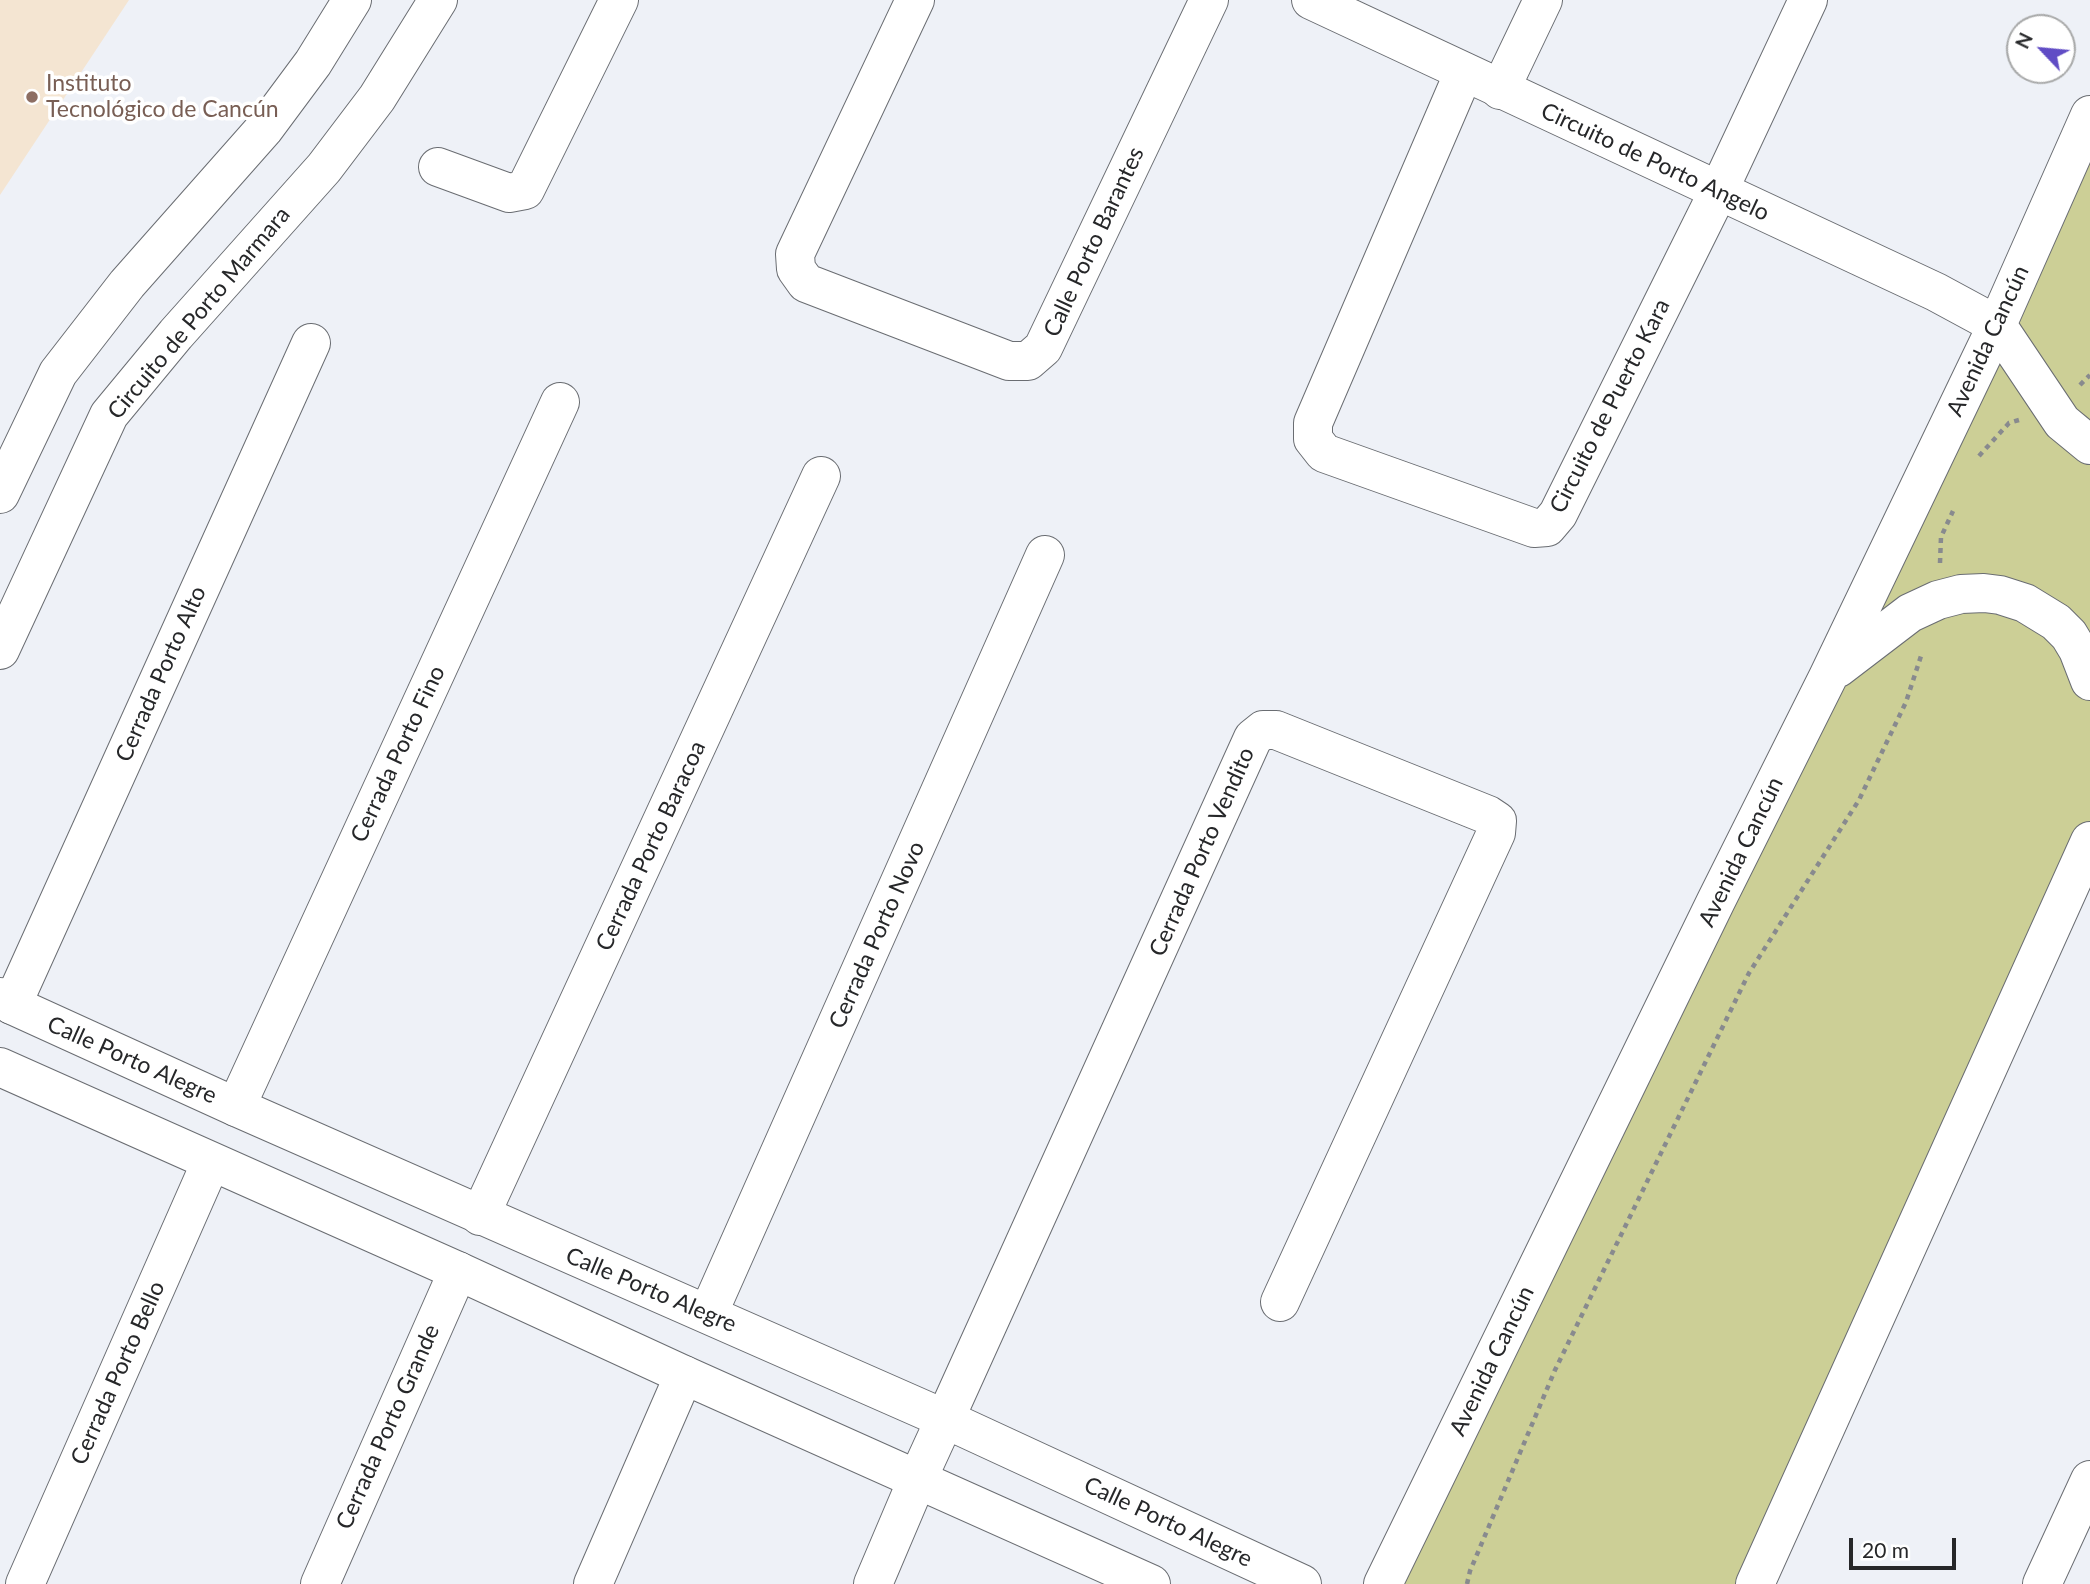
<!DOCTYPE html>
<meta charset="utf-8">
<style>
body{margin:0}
#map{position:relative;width:2090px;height:1584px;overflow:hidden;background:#eef1f7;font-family:Lato,sans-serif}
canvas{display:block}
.north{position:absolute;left:2006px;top:14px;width:70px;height:70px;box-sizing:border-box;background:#fff;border:2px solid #a8a9a9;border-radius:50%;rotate:296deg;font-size:19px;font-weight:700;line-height:28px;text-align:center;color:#262729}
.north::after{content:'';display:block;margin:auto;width:24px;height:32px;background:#604cc5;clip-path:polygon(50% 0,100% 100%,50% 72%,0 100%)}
.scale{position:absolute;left:1849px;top:1538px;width:107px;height:32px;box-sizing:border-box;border:4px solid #262729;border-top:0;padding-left:9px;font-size:21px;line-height:24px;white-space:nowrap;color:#262729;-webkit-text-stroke:5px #fff;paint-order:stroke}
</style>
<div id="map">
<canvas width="2090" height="1584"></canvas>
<div class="north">N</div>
<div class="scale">20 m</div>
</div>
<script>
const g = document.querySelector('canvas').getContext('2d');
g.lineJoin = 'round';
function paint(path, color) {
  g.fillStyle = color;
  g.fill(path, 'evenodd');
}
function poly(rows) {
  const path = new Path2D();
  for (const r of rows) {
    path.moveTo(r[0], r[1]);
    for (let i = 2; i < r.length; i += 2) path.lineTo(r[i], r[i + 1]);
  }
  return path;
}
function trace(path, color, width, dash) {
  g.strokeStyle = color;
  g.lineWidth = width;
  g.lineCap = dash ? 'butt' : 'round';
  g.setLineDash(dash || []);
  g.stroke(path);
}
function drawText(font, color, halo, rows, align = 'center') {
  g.font = font + ' Lato,sans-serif';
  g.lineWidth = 7;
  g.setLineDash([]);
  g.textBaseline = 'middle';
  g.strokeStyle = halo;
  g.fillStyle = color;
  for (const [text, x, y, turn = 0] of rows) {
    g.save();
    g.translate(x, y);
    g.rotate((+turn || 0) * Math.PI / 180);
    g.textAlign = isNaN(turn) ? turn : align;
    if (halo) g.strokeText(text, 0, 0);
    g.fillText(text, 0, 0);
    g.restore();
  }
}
paint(poly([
 [0,0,129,0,0,195]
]), '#f4e5d2');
paint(poly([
 [2090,114,2090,841,1754,1584,1385,1584]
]), '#cccf96');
const street = poly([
 [915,0,795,254,796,269,806,283,1009,361,1028,361,1043,348,1209,0],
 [1464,72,1313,423,1313,439,1324,453,1534,528,1547,527,1558,514,1718,192,1808,0],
 [1500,90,1543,0],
 [438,167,509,193,525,190,619,0],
 [12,1005,311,343],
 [236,1107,560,402],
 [480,1216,821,476],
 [708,1314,1045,555],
 [945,1419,1253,738,1263,730,1276,730,1488,815,1497,821,1496,833,1280,1302],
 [25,1584,211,1162],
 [320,1584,458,1271],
 [593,1584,684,1375],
 [873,1584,918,1478],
 [2042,1584,2090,1480]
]);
const secondary = poly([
 [1311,0,1936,292,1997,325],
 [0,494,58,373,127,284,264,129,313,63,352,0],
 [0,650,109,415,176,334,324,168,377,98,438,0],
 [0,997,12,1005,236,1107,945,1419,1302,1584],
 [0,1067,458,1271,684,1375,1151,1584],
 [918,1478,945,1419]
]);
const primary = poly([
 [1997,325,2062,422,2090,445],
 [1838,668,1910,613,1938,600,1961,594,1984,593,2000,595,2025,603,2056,622,2069,635,2078,650,2090,681],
 [1383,1584,1716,901,1828,677,1997,325,2090,115],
 [1755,1584,2090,841]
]);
trace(street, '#6a6d72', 40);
trace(secondary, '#6a6d72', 40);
trace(primary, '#6a6d72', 40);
trace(poly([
 [2080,385,2090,375],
 [1979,456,2009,423,2019,420],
 [1940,563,1941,537,1953,511],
 [1467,1584,1470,1571,1555,1370,1749,973,1859,800,1906,702,1922,653]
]), '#888a8e', 4.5, [5, 5]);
trace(street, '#fff', 38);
trace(secondary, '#fff', 38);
trace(primary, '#fff', 38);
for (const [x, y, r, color] of [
 [32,97,7,"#8d6e63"]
]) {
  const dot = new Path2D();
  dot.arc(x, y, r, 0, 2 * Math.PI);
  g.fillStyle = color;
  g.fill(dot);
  trace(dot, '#fff', 2.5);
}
drawText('23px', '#785e54', '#fff', [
 ["Instituto",46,84],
 ["Tecnológico de Cancún",46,110]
], 'left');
drawText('23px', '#262729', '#fff', [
 ["Circuito de Porto Angelo",1655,162,25],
 ["Calle Porto Barantes",1094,242,-65],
 ["Circuito de Porto Marmara",199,313,-50],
 ["Avenida Cancún",1988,341,-65],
 ["Circuito de Puerto Kara",1610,406,-63],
 ["Cerrada Porto Alto",161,674,-66],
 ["Cerrada Porto Fino",398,754,-65],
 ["Cerrada Porto Baracoa",651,846,-65],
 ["Cerrada Porto Vendito",1202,852,-66],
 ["Avenida Cancún",1741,852,-64],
 ["Cerrada Porto Novo",877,935,-66],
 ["Calle Porto Alegre",132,1060,24],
 ["Calle Porto Alegre",651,1290,23],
 ["Avenida Cancún",1492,1361,-64],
 ["Cerrada Porto Bello",118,1373,-66],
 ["Cerrada Porto Grande",388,1427,-66],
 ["Calle Porto Alegre",1168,1522,25]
]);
</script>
